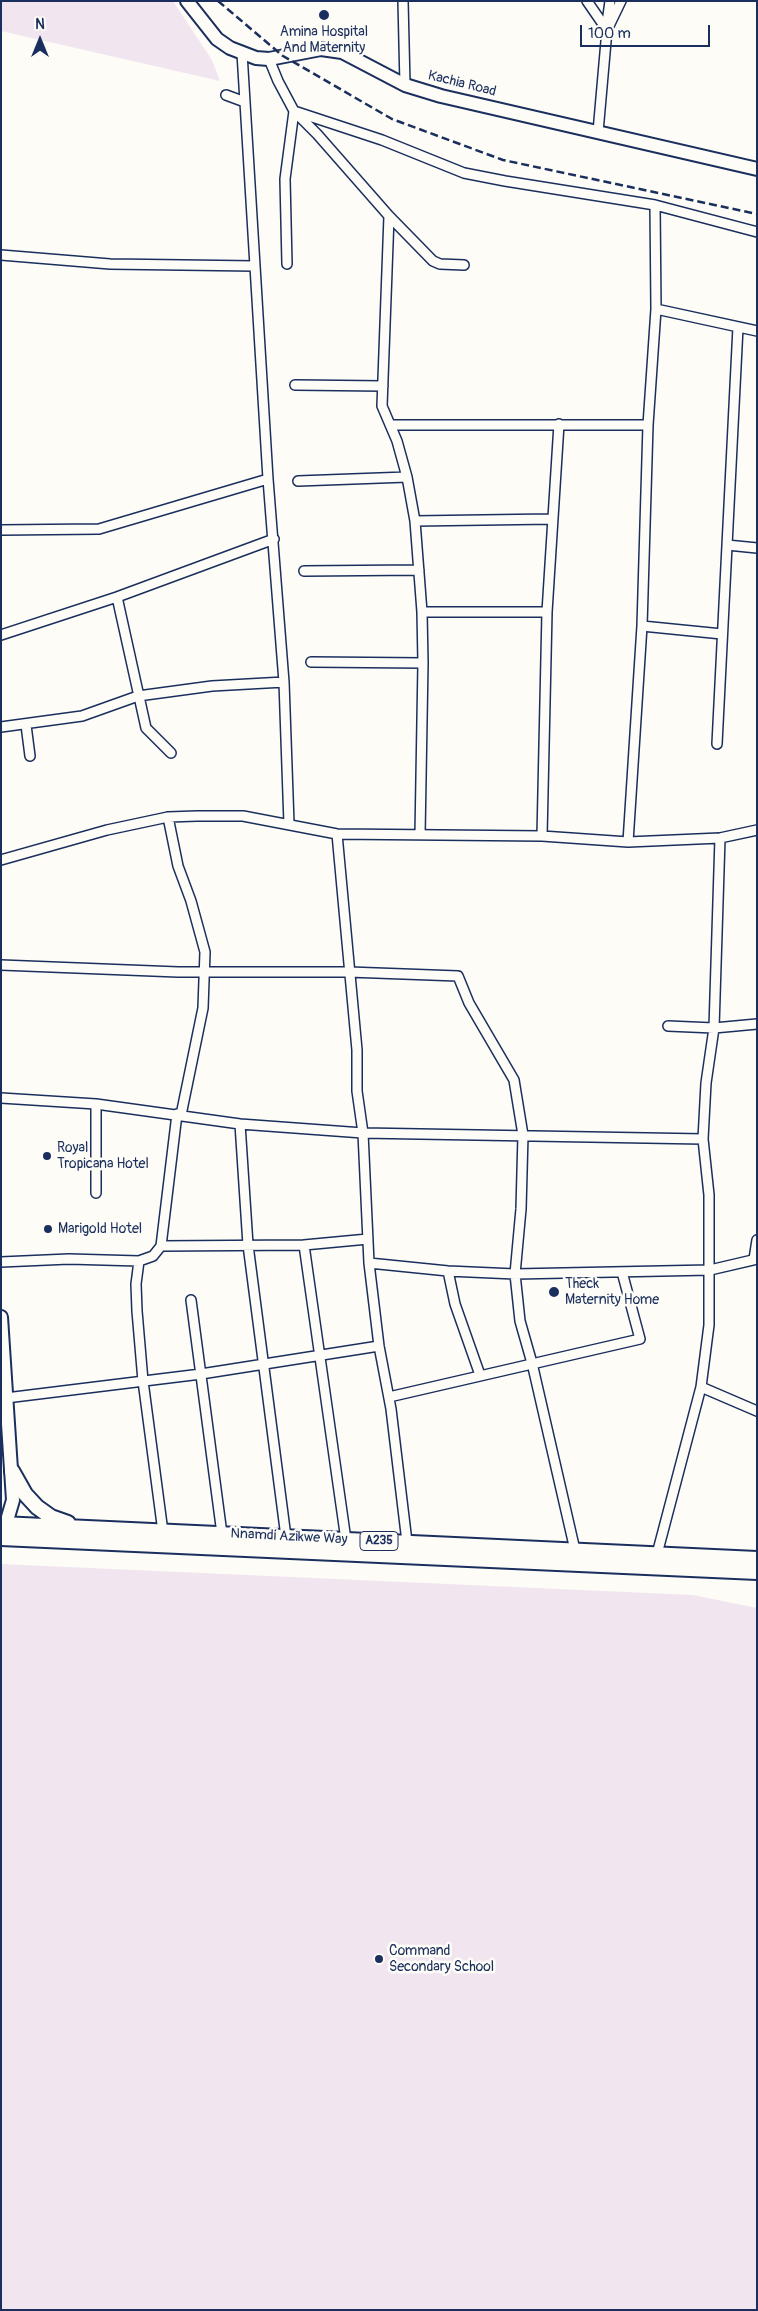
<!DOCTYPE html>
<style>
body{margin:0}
#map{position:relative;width:758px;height:2311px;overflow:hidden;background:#fdfcf7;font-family:Pangolin,sans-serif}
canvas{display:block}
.frame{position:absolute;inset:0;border:2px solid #1b2f5e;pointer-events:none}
.north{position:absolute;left:15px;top:15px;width:50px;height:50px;-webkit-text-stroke:4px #fdfcf7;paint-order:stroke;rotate:0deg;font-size:14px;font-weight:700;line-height:20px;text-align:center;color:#1b2f5e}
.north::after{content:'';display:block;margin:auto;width:18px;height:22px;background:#1b2f5e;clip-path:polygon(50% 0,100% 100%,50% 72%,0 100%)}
.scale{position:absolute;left:580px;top:25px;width:130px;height:22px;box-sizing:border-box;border:2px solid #1b2f5e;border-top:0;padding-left:6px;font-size:15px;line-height:18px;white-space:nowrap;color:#1b2f5e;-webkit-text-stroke:4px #fdfcf7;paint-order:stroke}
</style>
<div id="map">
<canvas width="758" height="2311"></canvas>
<div class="frame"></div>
<div class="north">N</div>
<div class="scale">100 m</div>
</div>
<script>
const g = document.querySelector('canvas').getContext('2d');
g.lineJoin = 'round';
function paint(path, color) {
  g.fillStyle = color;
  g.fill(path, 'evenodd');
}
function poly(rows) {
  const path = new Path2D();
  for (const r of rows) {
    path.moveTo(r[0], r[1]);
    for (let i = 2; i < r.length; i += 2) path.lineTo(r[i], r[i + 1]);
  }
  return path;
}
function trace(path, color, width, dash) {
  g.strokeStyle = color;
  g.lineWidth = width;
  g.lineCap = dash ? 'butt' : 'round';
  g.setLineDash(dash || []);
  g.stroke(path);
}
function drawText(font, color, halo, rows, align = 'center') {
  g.font = font + ' Pangolin,sans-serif';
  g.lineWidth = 5;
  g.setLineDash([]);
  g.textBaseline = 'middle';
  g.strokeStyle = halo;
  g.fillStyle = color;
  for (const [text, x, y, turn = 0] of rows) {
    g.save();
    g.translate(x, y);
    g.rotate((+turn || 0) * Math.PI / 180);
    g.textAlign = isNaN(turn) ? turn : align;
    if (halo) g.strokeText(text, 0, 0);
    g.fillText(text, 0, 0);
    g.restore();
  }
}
paint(poly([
 [1,1,173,1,212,60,220,81,1,31],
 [1,1564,693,1595,757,1608,757,2310,1,2310]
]), '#f1e6f0');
const minor = poly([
 [403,1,405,85],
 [587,1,607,30],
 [607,23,610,1],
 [242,53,268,479,284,682,289,824],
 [269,59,278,81,294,111,317,134,389,216,433,261,440,264,464,265],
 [226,95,245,102],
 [598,132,607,30,621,1],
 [389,216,382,406,397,441,407,477,415,521,422,612,423,663,420,835],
 [1,255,110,264,254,266],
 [287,264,285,179,294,111,382,140,464,173,505,181,655,205,757,232],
 [656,309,757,331],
 [295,385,383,386],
 [390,425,648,425],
 [298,481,407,477],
 [415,521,551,519],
 [1,530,99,529,268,479],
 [727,545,757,548],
 [304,571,419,570],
 [117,597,146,728,171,753],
 [422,612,547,612],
 [642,626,722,634],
 [1,635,117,597,274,539],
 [311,662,423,663],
 [26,725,30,756],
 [1,727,82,716,138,696,212,686,284,682],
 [717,744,738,327],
 [168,817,178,866,191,901,205,952,203,1008,181,1115],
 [337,834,357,1050,357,1091,363,1133,369,1263,379,1346,391,1409,407,1542],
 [542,836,547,612,559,424],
 [628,842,642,626,648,425,656,309,655,205],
 [1,860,107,830,168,817,197,816,243,816,337,834,542,836,628,842,720,838,757,830],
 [1,965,178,972,349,972,458,976,469,1003,514,1080,523,1135,521,1209,515,1274,520,1321,532,1363,575,1550],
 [668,1026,714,1028,757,1024],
 [1,1098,96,1104,240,1124,363,1133,703,1139],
 [240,1124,248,1245,286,1537],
 [96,1193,96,1104],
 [304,1245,346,1540],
 [161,1246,304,1245,368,1239],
 [754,1259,757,1240],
 [139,1261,136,1284,137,1311,143,1381,163,1532],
 [1,1262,69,1259,139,1261,153,1256,161,1246,177,1114],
 [369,1263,448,1271,515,1274,710,1270,757,1259],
 [448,1271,455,1304,480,1375],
 [191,1300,222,1534],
 [701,1387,757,1411],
 [389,1397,640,1339,622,1272],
 [6,1398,201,1374,379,1346],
 [657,1554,701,1387,709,1325,709,1195,703,1139,706,1083,714,1028,720,838]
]);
const primary = poly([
 [187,1,217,39,230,48,256,58,269,59,321,49,342,52,405,85,441,96,757,169],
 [1,1317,13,1500,6,1524,1,1527]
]);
const trunk = poly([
 [12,1471,25,1494,37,1507,51,1517,68,1523],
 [1,1524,757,1559],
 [1,1538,757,1572]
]);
trace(minor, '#1b2f5e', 12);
trace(primary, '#1b2f5e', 16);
trace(trunk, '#1b2f5e', 18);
trace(minor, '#fdfcf7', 9);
trace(primary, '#fdfcf7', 12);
trace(trunk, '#fdfcf7', 14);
trace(poly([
 [218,1,283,56,392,119,503,160,757,214]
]), '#1b2f5e', 2.5, [8, 4]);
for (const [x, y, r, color] of [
 [324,15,6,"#1b2f5e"],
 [47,1156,5,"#1b2f5e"],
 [48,1229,5,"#1b2f5e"],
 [554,1292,6,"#1b2f5e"],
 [379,1959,5,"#1b2f5e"]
]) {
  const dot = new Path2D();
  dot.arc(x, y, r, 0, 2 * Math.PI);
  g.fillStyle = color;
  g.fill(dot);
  trace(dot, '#fdfcf7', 2);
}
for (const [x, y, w] of [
 [379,1541,38]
]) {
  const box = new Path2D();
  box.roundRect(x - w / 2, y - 9.5, w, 19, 4);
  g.fillStyle = '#fdfcf7';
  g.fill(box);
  trace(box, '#1b2f5e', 1);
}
drawText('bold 12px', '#1b2f5e', null, [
 ["A235",379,1541]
]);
drawText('14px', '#1b2f5e', '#fdfcf7', [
 ["Amina Hospital",324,32,"center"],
 ["And Maternity",324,48,"center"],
 ["Royal",57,1148],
 ["Tropicana Hotel",57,1164],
 ["Marigold Hotel",58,1229],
 ["Theck",565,1284],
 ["Maternity Home",565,1300],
 ["Command",389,1951],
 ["Secondary School",389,1967]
], 'left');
drawText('14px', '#1b2f5e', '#fdfcf7', [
 ["Kachia Road",462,84,14],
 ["Nnamdi Azikwe Way",289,1537,3]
]);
</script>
